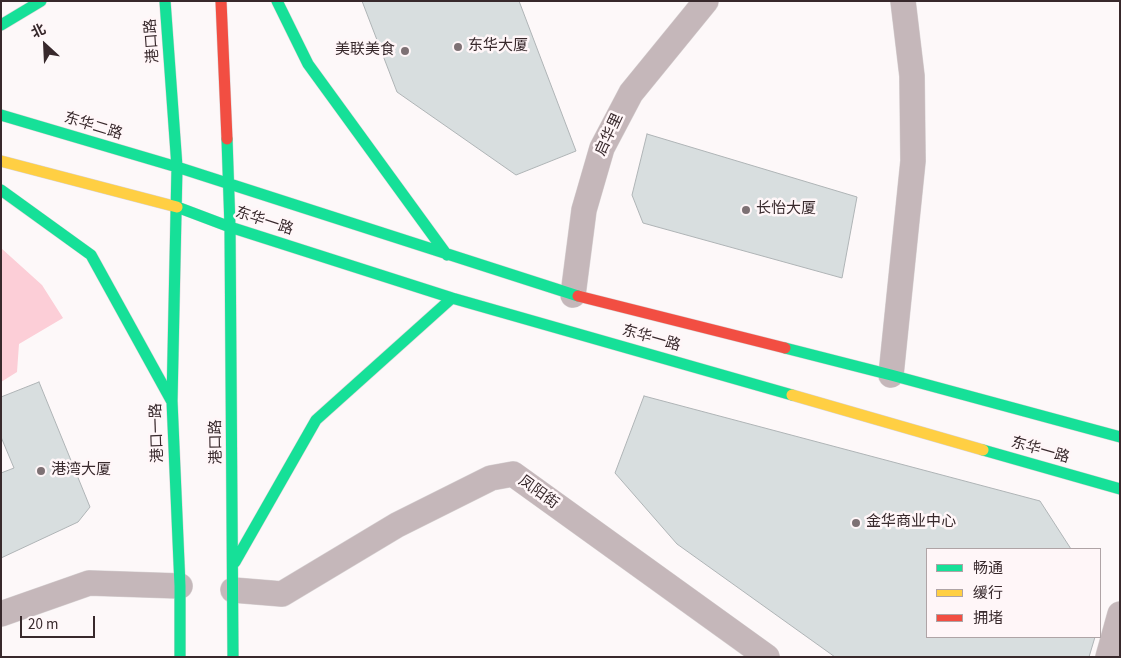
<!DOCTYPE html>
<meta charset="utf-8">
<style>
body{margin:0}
#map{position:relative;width:1121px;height:658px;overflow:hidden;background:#fdf8f9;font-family:"Source Sans 3","Noto Sans SC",sans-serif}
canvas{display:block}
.frame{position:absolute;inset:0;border:2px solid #38292c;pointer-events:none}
.legend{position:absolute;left:926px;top:548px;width:175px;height:90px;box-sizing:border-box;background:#fff6f8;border:1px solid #afa4a6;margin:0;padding:6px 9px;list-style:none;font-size:15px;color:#38292c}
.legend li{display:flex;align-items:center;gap:10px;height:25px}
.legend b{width:25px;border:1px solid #afa4a6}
.north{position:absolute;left:20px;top:20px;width:50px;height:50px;-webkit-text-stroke:4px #fff6f8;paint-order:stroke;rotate:335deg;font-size:14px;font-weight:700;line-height:20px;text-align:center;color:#38292c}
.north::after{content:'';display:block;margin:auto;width:18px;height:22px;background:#38292c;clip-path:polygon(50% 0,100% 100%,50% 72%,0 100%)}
.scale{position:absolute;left:20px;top:616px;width:75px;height:22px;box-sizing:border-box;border:2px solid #38292c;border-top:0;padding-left:6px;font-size:15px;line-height:18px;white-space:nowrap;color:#38292c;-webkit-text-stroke:4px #fff6f8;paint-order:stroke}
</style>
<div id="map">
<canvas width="1121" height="658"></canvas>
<div class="frame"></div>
<ul class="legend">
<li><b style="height:6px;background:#16e098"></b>畅通</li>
<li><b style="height:6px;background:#ffcf43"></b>缓行</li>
<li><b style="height:6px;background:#f24e42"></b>拥堵</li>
</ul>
<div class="north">北</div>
<div class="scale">20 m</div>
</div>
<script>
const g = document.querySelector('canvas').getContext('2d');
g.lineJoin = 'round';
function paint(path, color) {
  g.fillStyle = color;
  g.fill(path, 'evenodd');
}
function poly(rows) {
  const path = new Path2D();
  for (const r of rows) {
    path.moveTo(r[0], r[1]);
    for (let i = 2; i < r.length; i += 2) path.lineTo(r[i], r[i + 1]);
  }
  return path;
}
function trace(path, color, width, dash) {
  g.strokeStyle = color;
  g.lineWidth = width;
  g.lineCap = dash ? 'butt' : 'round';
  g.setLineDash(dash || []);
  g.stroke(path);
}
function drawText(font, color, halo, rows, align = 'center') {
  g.font = font + ' "Source Sans 3","Noto Sans SC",sans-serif';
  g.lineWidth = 5;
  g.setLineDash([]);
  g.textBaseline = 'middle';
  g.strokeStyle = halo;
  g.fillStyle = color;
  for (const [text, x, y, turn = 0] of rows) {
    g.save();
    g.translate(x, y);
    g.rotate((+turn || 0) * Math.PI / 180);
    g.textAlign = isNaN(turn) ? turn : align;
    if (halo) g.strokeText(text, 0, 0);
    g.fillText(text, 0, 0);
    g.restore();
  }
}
paint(poly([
 [1,248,42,285,63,318,19,344,17,372,1,382]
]), '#fcced7');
const building = poly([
 [362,1,519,1,576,151,516,175,397,92,362,1],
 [647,134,857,197,842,278,643,223,632,195,647,134],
 [39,382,90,507,78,522,1,558,1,473,14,468,1,437,1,397,39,382],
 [644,396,1040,501,1071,549,927,549,927,637,1095,637,1089,657,835,657,677,544,615,473,644,396]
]);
paint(building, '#d8dedf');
trace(building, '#afb4b6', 1);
const street = poly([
 [573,295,584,210,602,148,631,93,706,1],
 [891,375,913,161,912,76,903,1],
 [233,590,282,594,397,525,491,478,513,474,767,657],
 [1,614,89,583,180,586],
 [1108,657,1120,614]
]);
const fast = poly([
 [165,1,177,167,172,401,180,586,180,657],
 [277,1,308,64,447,255],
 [1,25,41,1],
 [1,115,177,167],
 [227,139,230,227,233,657],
 [177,167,578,296],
 [1,190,91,255,171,400],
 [177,207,230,227,452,298,792,395],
 [785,348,891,375,1120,437],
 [983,450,1120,489],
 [235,562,316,420,452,298]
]);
const slow = poly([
 [1,161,177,207],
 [792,395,983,450]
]);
const jam = poly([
 [221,1,227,139],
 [578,296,785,348]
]);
trace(street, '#d9d4d5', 26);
trace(fast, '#d9d4d5', 12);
trace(slow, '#d9d4d5', 12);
trace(jam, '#d9d4d5', 12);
trace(street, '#c5b7ba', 25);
trace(fast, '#16e098', 11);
trace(slow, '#ffcf43', 11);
trace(jam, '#f24e42', 11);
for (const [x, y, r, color] of [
 [458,47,5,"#7d7174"],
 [405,51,5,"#7d7174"],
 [746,210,5,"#7d7174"],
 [41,471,5,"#7d7174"],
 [856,523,5,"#7d7174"]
]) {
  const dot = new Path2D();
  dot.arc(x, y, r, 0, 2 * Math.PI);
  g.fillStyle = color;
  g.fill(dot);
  trace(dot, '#fff6f8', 2);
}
drawText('15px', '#38292c', '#fff6f8', [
 ["港口路",153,41,-94],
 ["东华二路",93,127,17],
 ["启华里",610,135,-65],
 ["东华一路",264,222,18],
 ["东华一路",651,339,16],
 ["港口一路",158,433,-92],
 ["港口路",217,442,-91],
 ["东华一路",1040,451,16],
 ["凤阳街",538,493,36]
]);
drawText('15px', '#38292c', '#fff6f8', [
 ["东华大厦",468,47],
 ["美联美食",395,51,"right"],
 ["长怡大厦",756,210],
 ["港湾大厦",51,471],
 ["金华商业中心",866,523]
], 'left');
</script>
